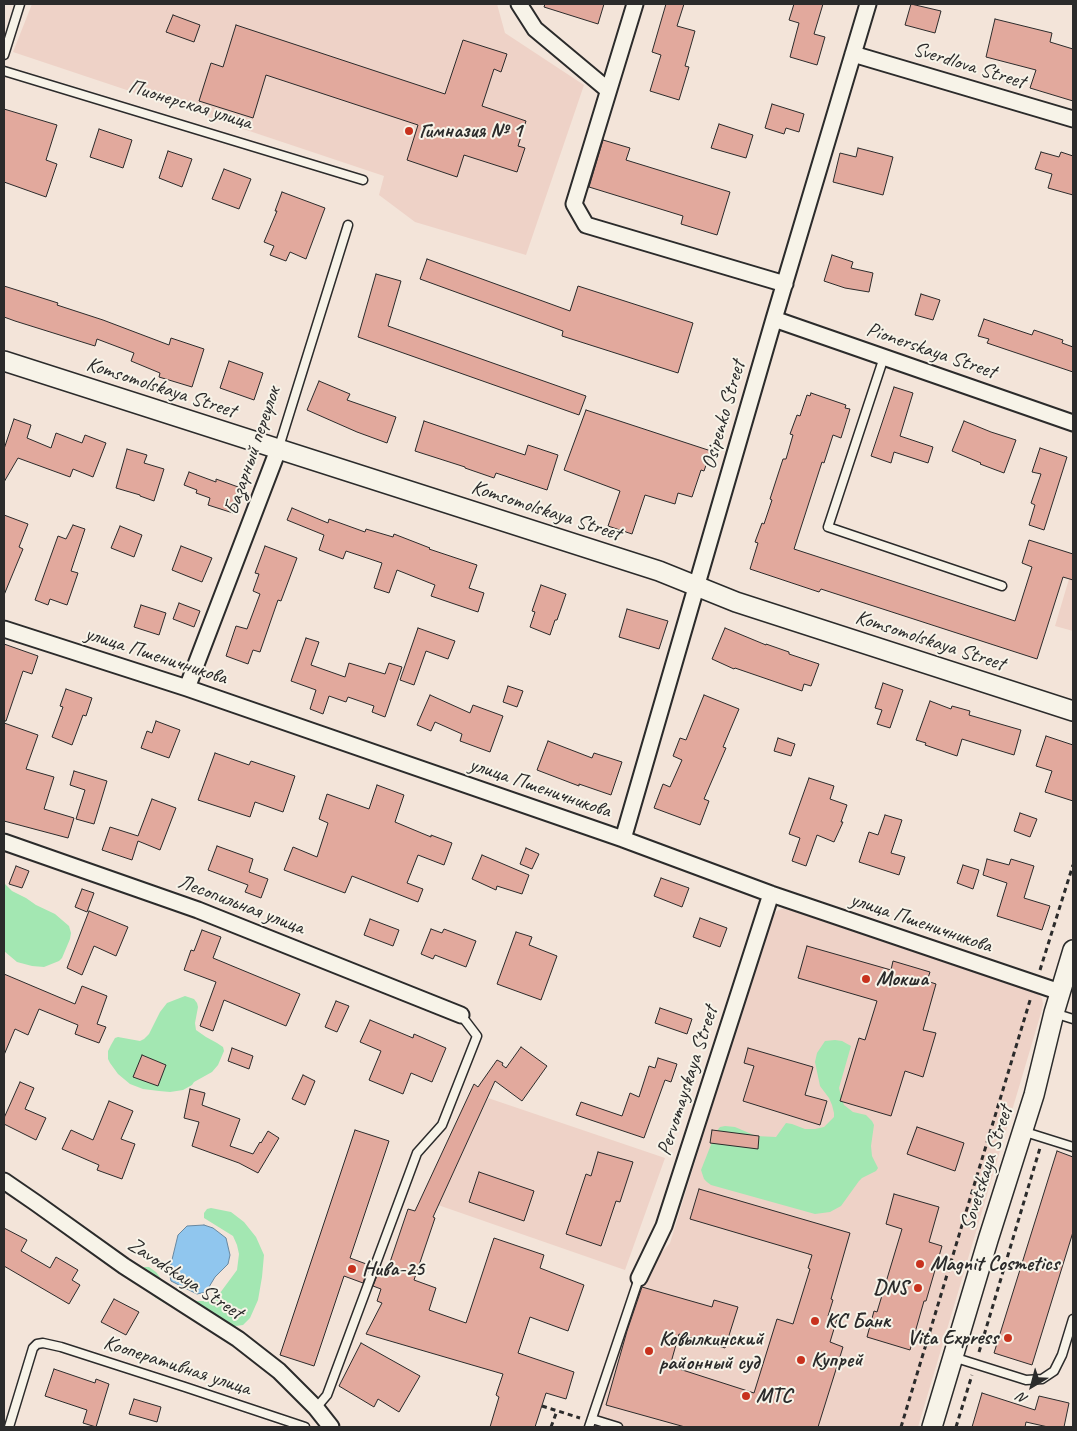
<!DOCTYPE html>
<meta charset="utf-8">
<style>
body{margin:0}
#map{position:relative;width:1077px;height:1431px;overflow:hidden;background:#f3e4d9;font-family:Caveat,sans-serif}
canvas{display:block}
.frame{position:absolute;inset:0;border:5px solid #2b2b2b;pointer-events:none}
.north{position:absolute;left:1007px;top:1361px;width:50px;height:50px;-webkit-text-stroke:4px #f7f3e8;paint-order:stroke;rotate:217deg;font-size:14px;font-weight:700;line-height:20px;text-align:center;color:#2b2b2b}
.north::after{content:'';display:block;margin:auto;width:18px;height:22px;background:#2b2b2b;clip-path:polygon(50% 0,100% 100%,50% 72%,0 100%)}
</style>
<div id="map">
<canvas width="1077" height="1431"></canvas>
<div class="frame"></div>
<div class="north">N</div>
</div>
<script>
const g = document.querySelector('canvas').getContext('2d');
g.lineJoin = 'round';
function paint(path, color) {
  g.fillStyle = color;
  g.fill(path, 'evenodd');
}
function poly(rows) {
  const path = new Path2D();
  for (const r of rows) {
    path.moveTo(r[0], r[1]);
    for (let i = 2; i < r.length; i += 2) path.lineTo(r[i], r[i + 1]);
  }
  return path;
}
function trace(path, color, width, dash) {
  g.strokeStyle = color;
  g.lineWidth = width;
  g.lineCap = dash ? 'butt' : 'round';
  g.setLineDash(dash || []);
  g.stroke(path);
}
function drawText(font, color, halo, rows, align = 'center') {
  g.font = font + ' Caveat,sans-serif';
  g.lineWidth = 4;
  g.setLineDash([]);
  g.textBaseline = 'middle';
  g.strokeStyle = halo;
  g.fillStyle = color;
  for (const [text, x, y, turn = 0] of rows) {
    g.save();
    g.translate(x, y);
    g.rotate((+turn || 0) * Math.PI / 180);
    g.textAlign = isNaN(turn) ? turn : align;
    if (halo) g.strokeText(text, 0, 0);
    g.fillText(text, 0, 0);
    g.restore();
  }
}
paint(poly([
 [32,4,497,4,505,33,584,85,526,255,415,222,379,195,384,176,13,52],
 [1030,540,1073,554,1073,631,1055,626,1069,579,1022,563],
 [786,907,797,908,1030,989,1037,993,1042,998,1043,1004,1041,1013,918,1427,593,1427,639,1278,670,1243,766,931,771,918,777,911],
 [488,1098,665,1158,625,1270,438,1205]
]), '#eed2c7');
paint(poly([
 [4,883,12,891,26,898,36,905,55,914,69,926,71,933,70,939,62,958,59,961,44,967,32,966,17,962,4,951],
 [185,996,194,999,197,1003,198,1007,195,1023,196,1030,206,1037,217,1043,223,1047,224,1051,218,1065,212,1072,194,1082,192,1085,183,1090,170,1092,159,1091,143,1089,130,1084,118,1074,110,1063,108,1059,108,1051,111,1045,115,1038,118,1037,140,1041,144,1039,149,1034,160,1012,167,1003],
 [835,1040,842,1041,851,1046,839,1088,842,1100,844,1105,853,1112,866,1115,872,1121,874,1125,871,1146,872,1156,878,1168,876,1171,862,1178,859,1181,841,1206,830,1212,815,1214,711,1185,707,1182,704,1179,701,1170,716,1132,720,1127,725,1126,735,1127,756,1136,776,1137,786,1123,792,1124,805,1129,815,1129,824,1127,834,1117,834,1113,832,1105,829,1098,820,1086,815,1062,817,1053,825,1041],
 [211,1208,231,1212,244,1222,256,1237,264,1255,262,1277,258,1300,250,1318,243,1325,229,1327,191,1318,156,1298,144,1288,141,1284,141,1270,144,1267,149,1267,156,1272,162,1280,182,1296,187,1298,197,1301,207,1301,220,1293,237,1270,239,1254,237,1245,233,1236,204,1218,204,1213,207,1209]
]), '#a3e7b2');
const water = poly([
 [204,1225,213,1228,226,1238,230,1255,228,1264,215,1277,206,1292,197,1294,171,1281,169,1272,178,1235,187,1226,204,1225]
]);
paint(water, '#90c6ee');
trace(water, '#6888a0', 1);
const building = poly([
 [545,4,604,4,598,24,544,7,545,4],
 [666,4,684,4,677,26,695,31,685,66,689,67,679,100,650,91,661,55,652,52,666,4],
 [794,4,823,4,814,34,825,37,817,65,790,57,799,23,789,20,794,4],
 [911,4,941,11,935,33,905,25,911,4],
 [173,15,200,25,194,42,166,32,173,15],
 [995,19,1052,33,1050,42,1073,49,1073,101,1030,88,1036,70,986,57,995,19],
 [236,25,445,94,463,40,507,54,501,72,494,69,482,106,526,121,518,146,525,148,517,172,464,155,457,177,407,160,418,125,266,75,253,118,199,101,211,63,223,67,236,25],
 [772,104,804,114,799,132,786,128,784,134,765,128,772,104],
 [4,109,57,125,46,160,57,164,46,197,4,182,4,109],
 [719,124,753,135,746,158,711,148,719,124],
 [99,129,132,140,123,168,90,157,99,129],
 [603,140,630,148,626,160,730,192,717,235,681,224,683,216,589,187,603,140],
 [858,148,893,157,883,195,833,182,840,153,856,157,858,148],
 [168,151,192,159,182,187,159,178,168,151],
 [1041,152,1059,157,1061,152,1073,156,1073,195,1048,188,1052,174,1035,169,1041,152],
 [224,169,251,179,239,209,212,199,224,169],
 [282,192,325,208,306,259,290,252,286,261,270,255,274,246,264,242,277,211,275,211,282,192],
 [832,255,853,262,851,268,873,273,869,292,845,288,824,281,832,255],
 [427,259,570,311,578,286,693,323,678,373,562,336,563,331,420,279,427,259],
 [376,274,401,281,388,326,586,396,579,415,358,337,376,274],
 [4,286,58,303,57,305,103,320,169,345,171,338,204,349,192,387,159,377,160,373,131,361,134,353,97,339,95,346,15,321,4,317,4,286],
 [921,294,940,300,933,320,915,315,921,294],
 [984,319,1032,335,1034,330,1063,340,1062,343,1073,347,1073,372,987,343,989,339,978,336,984,319],
 [229,361,263,373,254,400,220,388,229,361],
 [319,381,350,394,347,400,396,417,387,443,357,432,307,410,319,381],
 [894,387,913,393,900,436,933,447,928,463,894,452,891,463,871,456,894,387],
 [811,393,846,405,845,408,850,409,841,438,833,435,824,463,822,462,794,549,1015,621,1032,567,1022,563,1029,540,1073,554,1073,580,1063,577,1037,659,821,589,819,592,750,569,758,543,755,542,762,523,764,524,772,500,770,499,783,459,786,459,793,435,790,434,797,415,800,416,807,395,810,396,811,393],
 [586,410,711,451,704,471,701,470,692,497,678,493,675,504,645,495,632,534,608,526,620,491,564,470,586,410],
 [14,419,31,425,27,438,51,448,56,433,82,443,85,435,106,443,93,477,73,469,70,477,18,458,4,482,4,449,14,419],
 [424,421,525,455,528,445,558,455,547,490,496,473,494,478,465,468,465,467,415,451,424,421],
 [964,421,991,432,1016,440,1004,473,980,464,981,463,952,451,964,421],
 [1040,448,1067,457,1044,530,1029,525,1035,505,1031,503,1041,474,1032,472,1040,448],
 [127,449,147,455,144,463,164,469,154,501,140,496,140,495,116,488,127,449],
 [189,472,216,482,216,479,241,488,233,513,208,505,210,498,196,493,197,490,184,485,189,472],
 [292,508,328,523,329,519,365,532,366,529,393,537,394,534,430,548,429,549,477,565,469,588,484,593,478,612,431,596,435,585,397,570,389,593,374,588,382,563,346,551,343,559,319,550,324,535,287,520,292,508],
 [4,515,28,524,19,547,23,549,4,595,4,515],
 [73,525,85,529,71,571,78,573,67,605,50,599,48,605,35,600,58,536,66,539,73,525],
 [120,526,142,535,134,557,111,548,120,526],
 [181,546,212,558,202,582,172,570,181,546],
 [265,546,297,558,281,601,278,600,260,652,253,650,248,664,226,656,236,626,247,629,260,594,253,591,259,574,255,573,265,546],
 [541,585,566,594,557,620,555,620,550,635,530,627,535,612,532,611,541,585],
 [179,603,200,611,194,627,173,619,179,603],
 [141,605,166,613,159,635,134,627,141,605],
 [627,609,668,621,659,649,619,637,627,609],
 [418,628,455,641,448,659,426,651,414,685,400,680,418,628],
 [725,628,766,645,766,644,789,652,789,654,819,664,811,686,804,684,802,691,735,668,734,669,712,659,725,628],
 [306,638,319,642,311,665,345,677,349,663,385,674,389,663,402,667,385,717,372,712,374,706,348,697,346,702,329,696,323,714,310,709,316,690,291,681,306,638],
 [4,644,38,656,32,674,23,671,6,721,4,721,4,644],
 [883,683,903,690,890,728,877,724,882,710,875,708,883,683],
 [508,686,523,691,517,707,503,702,508,686],
 [66,689,92,698,86,716,83,715,72,745,52,737,63,707,60,706,66,689],
 [430,695,470,713,473,705,503,716,490,752,460,741,462,734,435,722,431,731,417,725,430,695],
 [704,695,739,709,723,747,726,748,704,799,709,801,700,825,654,808,663,784,670,787,682,760,673,756,680,738,686,740,704,695],
 [930,701,951,709,952,706,970,711,969,715,1021,730,1014,755,962,739,957,756,925,745,926,743,916,740,930,701],
 [156,721,180,730,169,758,141,748,147,731,152,733,156,721],
 [4,723,38,735,26,769,54,777,44,809,74,818,68,838,4,821,4,723],
 [1046,736,1073,745,1073,801,1045,792,1052,771,1036,766,1046,736],
 [778,738,795,744,791,756,774,751,778,738],
 [548,741,592,758,594,753,622,762,611,795,579,784,579,786,537,770,548,741],
 [215,753,249,765,251,761,295,776,283,812,255,802,250,817,198,800,215,753],
 [74,771,107,781,94,824,76,819,85,790,70,785,74,771],
 [809,778,834,786,830,799,847,805,841,822,843,822,834,842,817,835,806,866,792,861,800,838,789,834,809,778],
 [377,785,404,795,395,822,431,837,431,835,452,843,444,865,418,855,407,883,423,889,418,902,352,876,345,893,284,870,293,847,317,857,328,823,319,819,327,794,369,809,377,785],
 [152,799,176,808,160,850,138,841,132,860,102,850,110,827,138,836,152,799],
 [1020,813,1037,819,1030,837,1014,831,1020,813],
 [885,815,902,820,891,853,905,857,899,875,859,862,869,832,878,835,885,815],
 [217,846,253,859,249,872,268,879,261,898,245,892,248,885,208,870,217,846],
 [526,848,539,854,532,869,520,864,526,848],
 [482,855,529,875,522,894,497,886,496,890,472,879,482,855],
 [987,859,1009,865,1011,859,1034,866,1024,898,1050,906,1042,930,997,916,1007,883,983,875,987,859],
 [963,865,979,870,973,889,957,883,963,865],
 [16,866,29,871,22,888,9,884,16,866],
 [661,878,689,888,682,907,654,896,661,878],
 [82,889,94,893,87,912,75,907,82,889],
 [89,911,128,927,116,956,94,946,82,975,67,968,89,911],
 [700,918,727,928,720,947,693,937,700,918],
 [370,919,399,930,393,946,364,935,370,919],
 [431,929,442,933,444,929,476,941,466,967,435,955,433,959,421,954,431,929],
 [202,930,221,937,213,958,300,994,286,1026,224,1000,213,1031,200,1026,216,982,184,970,191,950,194,951,202,930],
 [516,932,532,937,529,945,557,956,541,1000,497,984,516,932],
 [807,946,891,970,893,961,930,972,927,981,936,984,923,1030,936,1033,923,1077,905,1071,891,1116,840,1101,859,1038,865,1040,877,1001,798,978,807,946],
 [4,974,75,1004,82,986,107,996,97,1024,106,1027,99,1043,75,1034,78,1025,39,1009,28,1035,15,1029,4,1055,4,974],
 [336,1001,349,1006,337,1032,325,1027,336,1001],
 [660,1008,692,1019,687,1034,655,1023,660,1008],
 [370,1020,413,1038,414,1034,446,1048,432,1082,411,1073,403,1094,369,1080,381,1051,360,1042,370,1020],
 [521,1047,547,1066,522,1101,495,1081,433,1217,435,1218,414,1280,436,1288,429,1310,466,1323,494,1238,544,1255,540,1268,584,1285,568,1331,530,1317,518,1353,574,1372,566,1399,546,1393,535,1427,490,1427,499,1397,496,1395,503,1374,366,1334,382,1303,377,1301,381,1289,373,1286,380,1268,387,1271,408,1209,415,1211,474,1084,478,1087,497,1060,503,1063,502,1065,506,1068,521,1047],
 [232,1048,253,1056,249,1069,228,1061,232,1048],
 [748,1048,813,1067,805,1095,827,1101,820,1125,743,1101,754,1066,744,1063,748,1048],
 [142,1055,166,1065,158,1086,133,1077,142,1055],
 [658,1058,677,1064,671,1082,665,1080,644,1138,576,1115,581,1102,622,1116,630,1093,639,1097,649,1066,655,1068,658,1058],
 [303,1075,315,1081,305,1105,292,1099,303,1075],
 [20,1082,34,1088,25,1109,46,1118,36,1140,4,1124,4,1118,20,1082],
 [190,1089,205,1093,202,1105,240,1119,230,1146,253,1154,260,1142,261,1143,268,1131,279,1138,258,1173,239,1163,192,1146,199,1122,184,1118,190,1089],
 [109,1101,133,1111,121,1139,135,1144,122,1179,97,1170,99,1165,62,1149,71,1130,93,1140,109,1101],
 [917,1127,964,1143,955,1171,907,1154,917,1127],
 [355,1130,389,1141,350,1258,369,1265,363,1283,344,1276,314,1366,280,1355,355,1130],
 [712,1130,759,1136,758,1149,710,1143,712,1130],
 [1057,1151,1073,1157,1073,1232,1032,1365,994,1353,1057,1151],
 [598,1152,633,1162,620,1202,616,1201,601,1246,566,1234,586,1174,591,1176,598,1152],
 [479,1172,534,1191,524,1221,469,1202,479,1172],
 [699,1189,850,1233,831,1299,833,1300,828,1316,837,1319,830,1342,843,1347,818,1427,685,1427,606,1405,627,1331,642,1287,712,1307,714,1300,738,1307,725,1348,679,1334,670,1366,754,1393,777,1319,793,1324,810,1269,808,1268,812,1255,690,1219,699,1189],
 [894,1194,939,1207,929,1242,942,1246,926,1301,924,1301,910,1350,867,1337,874,1311,877,1312,902,1229,886,1224,894,1194],
 [4,1228,27,1240,21,1251,50,1268,56,1257,78,1270,72,1280,80,1285,69,1304,4,1266,4,1228],
 [114,1299,139,1312,126,1335,101,1322,114,1299],
 [361,1343,420,1376,399,1412,378,1399,374,1407,339,1386,361,1343],
 [54,1369,95,1383,96,1379,109,1384,96,1427,83,1423,87,1410,45,1396,54,1369],
 [982,1393,1035,1410,1039,1396,1069,1403,1064,1427,1048,1427,1026,1422,1025,1427,972,1427,982,1393],
 [134,1399,161,1407,157,1422,129,1414,134,1399]
]);
paint(building, '#e2a99d');
trace(building, '#2b2b2b', 1);
const service = poly([
 [4,55,20,4],
 [4,71,363,180],
 [884,357,828,527,1002,586],
 [278,450,348,225],
 [1054,1013,1073,1019],
 [1022,1131,1073,1147],
 [953,1357,1026,1380,1042,1379,1054,1371,1062,1355,1073,1319],
 [316,1408,327,1395,417,1153,442,1125,477,1036,461,1015],
 [592,1419,618,1427],
 [9,1427,33,1348,37,1344,43,1343,61,1347,185,1387,305,1427],
 [589,1427,639,1278]
]);
const minor = poly([
 [519,4,535,29,608,90],
 [635,4,574,204,586,225,785,284],
 [853,54,1073,119],
 [774,319,1073,423],
 [4,629,187,688,623,839,771,894,1060,992],
 [187,688,278,450],
 [623,839,774,319,868,4],
 [4,842,198,910,461,1015],
 [4,1181,36,1203,124,1266,238,1339,279,1371,316,1408,331,1427],
 [639,1278,664,1226,771,894]
]);
const tertiary = poly([
 [4,361,659,571,736,602,1073,711],
 [932,1427,988,1240,1034,1095,1054,1013,1073,950]
]);
trace(service, '#2b2b2b', 11);
trace(minor, '#2b2b2b', 19);
trace(tertiary, '#2b2b2b', 22);
trace(poly([
 [1040,970,1073,865],
 [979,1352,1040,1148],
 [542,1406,580,1418],
 [551,1427,557,1411],
 [901,1427,1031,997],
 [956,1427,972,1375]
]), '#2b2b2b', 3, [5, 4]);
trace(service, '#f7f3e8', 8);
trace(minor, '#f7f3e8', 15);
trace(tertiary, '#f7f3e8', 19);
for (const [x, y, r, color] of [
 [409,131,5,"#c8321e"],
 [866,979,5,"#c8321e"],
 [920,1264,5,"#c8321e"],
 [352,1269,5,"#c8321e"],
 [918,1288,5,"#c8321e"],
 [815,1321,5,"#c8321e"],
 [1008,1338,5,"#c8321e"],
 [649,1351,5,"#c8321e"],
 [801,1360,5,"#c8321e"],
 [746,1396,5,"#c8321e"]
]) {
  const dot = new Path2D();
  dot.arc(x, y, r, 0, 2 * Math.PI);
  g.fillStyle = color;
  g.fill(dot);
  trace(dot, '#f7f3e8', 2);
}
drawText('21px', '#2b2b2b', '#f7f3e8', [
 ["Sverdlova Street",969,66,17],
 ["Пионерская улица",190,105,17],
 ["Pionerskaya Street",931,351,19],
 ["Komsomolskaya Street",161,388,18],
 ["Osipenko Street",724,415,-74],
 ["Базарный переулок",253,451,-71],
 ["Komsomolskaya Street",546,511,18],
 ["Komsomolskaya Street",930,641,18],
 ["улица Пшеничникова",156,656,18],
 ["улица Пшеничникова",540,788,19],
 ["Лесопильная улица",241,905,21],
 ["улица Пшеничникова",921,923,19],
 ["Pervomayskaya Street",688,1081,-72],
 ["Sovetskaya Street",987,1168,-72],
 ["Zavodskaya Street",185,1279,33],
 ["Кооперативная улица",177,1366,18]
]);
drawText('bold 21px', '#2b2b2b', '#f7f3e8', [
 ["Гимназия № 1",419,131],
 ["Мокша",876,979],
 ["Magnit Cosmetics",930,1264],
 ["Нива-25",362,1269],
 ["DNS",908,1288,"right"],
 ["КС Банк",825,1321],
 ["Vita Express",998,1338,"right"],
 ["Ковылкинский",659,1339],
 ["районный суд",659,1363],
 ["Купрей",811,1360],
 ["МТС",756,1396]
], 'left');
</script>
